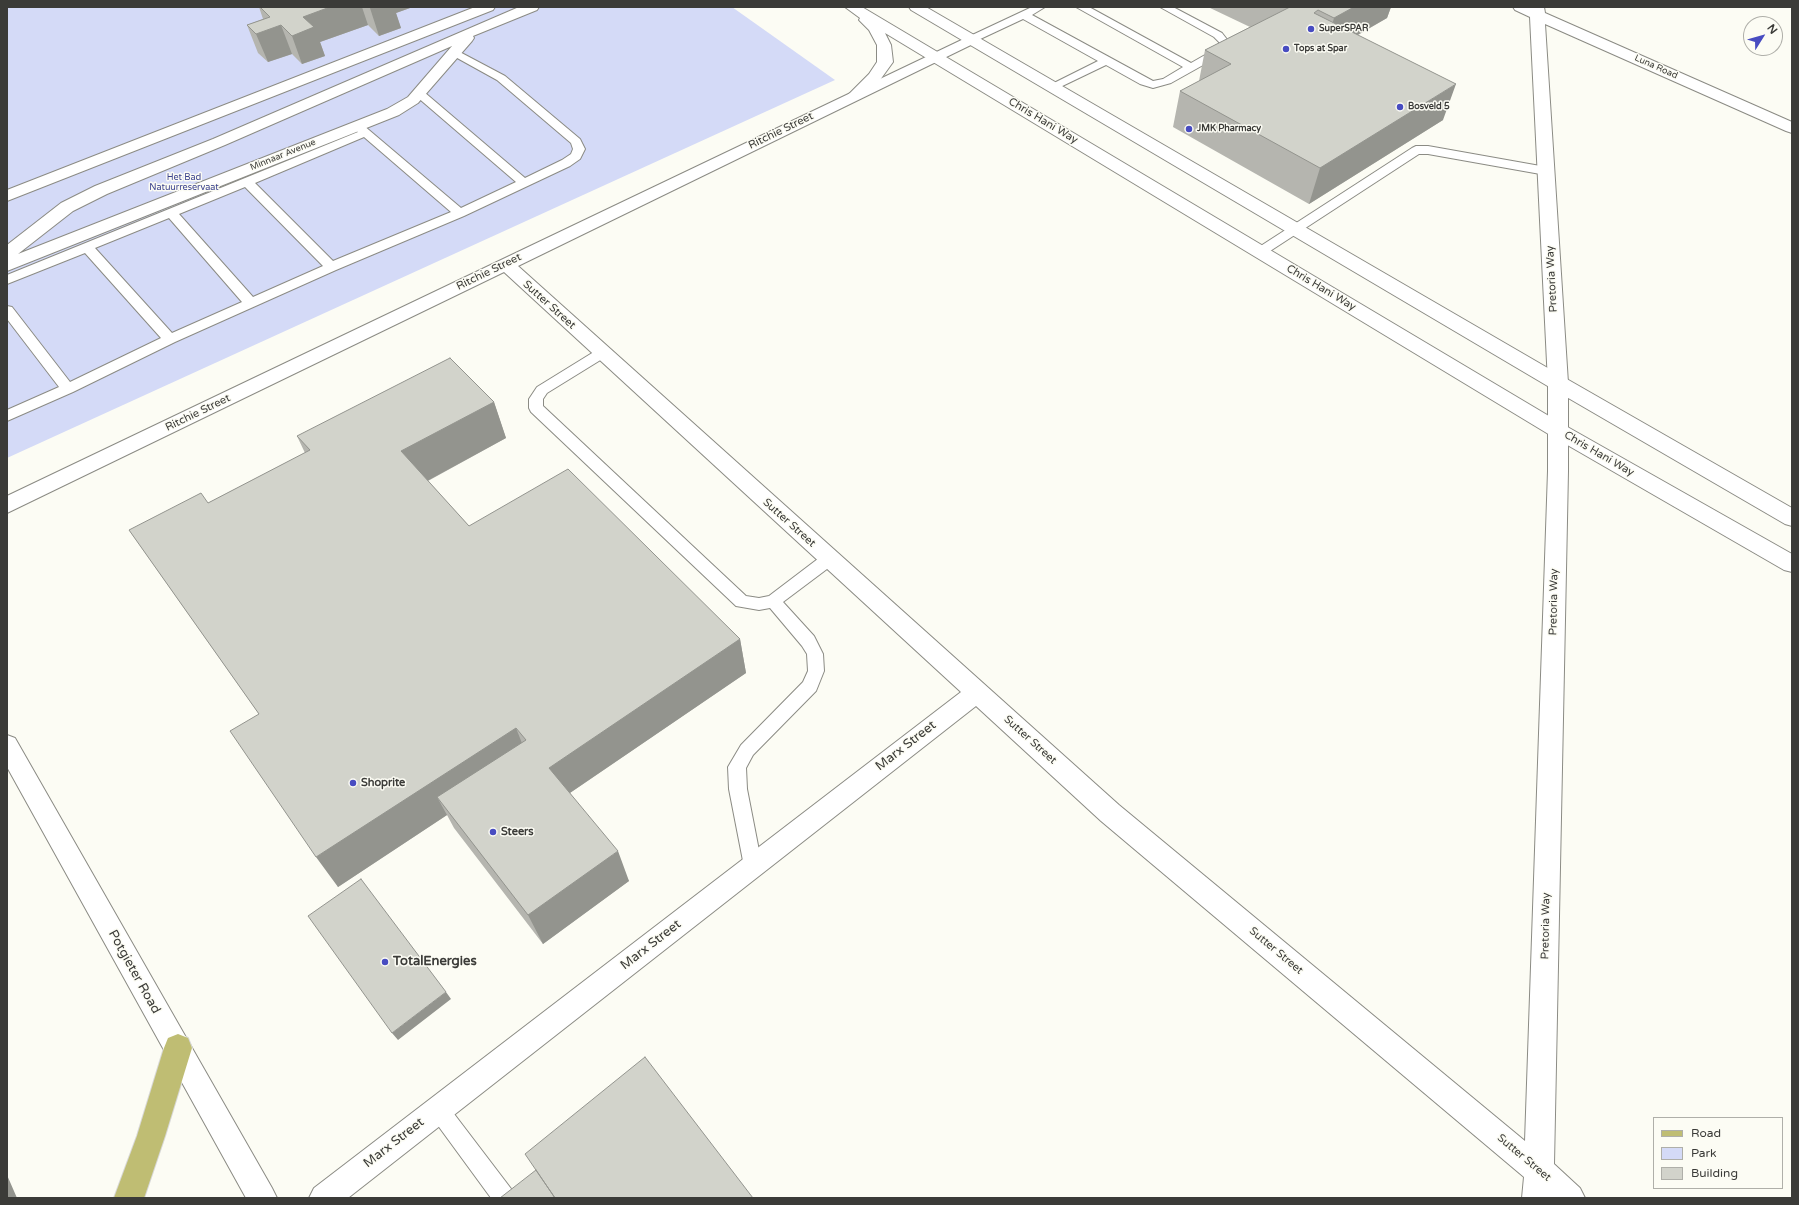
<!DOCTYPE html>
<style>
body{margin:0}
#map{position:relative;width:1799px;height:1205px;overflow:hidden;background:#fcfcf4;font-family:"Varela Round",sans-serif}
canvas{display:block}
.frame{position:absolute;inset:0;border:8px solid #3b3b38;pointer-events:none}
.legend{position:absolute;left:1653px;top:1117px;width:130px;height:72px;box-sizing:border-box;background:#fcfcf4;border:1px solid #afafa9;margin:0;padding:5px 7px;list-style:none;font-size:12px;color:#3b3b38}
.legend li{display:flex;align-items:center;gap:8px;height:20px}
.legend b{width:20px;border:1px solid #afafa9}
.north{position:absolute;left:1743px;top:16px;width:40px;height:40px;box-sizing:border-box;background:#fcfcf4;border:1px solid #afafa9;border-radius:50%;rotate:53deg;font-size:11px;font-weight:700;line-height:16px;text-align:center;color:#3b3b38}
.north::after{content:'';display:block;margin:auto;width:14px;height:18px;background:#484cc1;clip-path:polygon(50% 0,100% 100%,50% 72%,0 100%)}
</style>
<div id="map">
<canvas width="1799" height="1205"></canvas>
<div class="frame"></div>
<ul class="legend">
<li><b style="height:5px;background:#bfbd73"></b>Road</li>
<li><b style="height:11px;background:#d4daf7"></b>Park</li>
<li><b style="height:11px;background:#d2d3cb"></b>Building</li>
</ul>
<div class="north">N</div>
</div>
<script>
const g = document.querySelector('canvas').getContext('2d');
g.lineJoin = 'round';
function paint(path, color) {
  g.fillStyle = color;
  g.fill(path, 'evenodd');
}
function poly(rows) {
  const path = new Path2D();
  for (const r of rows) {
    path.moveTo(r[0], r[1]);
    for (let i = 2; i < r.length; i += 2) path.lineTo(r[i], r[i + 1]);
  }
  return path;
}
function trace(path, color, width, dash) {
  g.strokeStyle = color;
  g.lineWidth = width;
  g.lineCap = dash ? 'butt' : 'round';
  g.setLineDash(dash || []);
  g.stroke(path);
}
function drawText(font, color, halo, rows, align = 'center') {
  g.font = font + ' "Varela Round",sans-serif';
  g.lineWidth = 3;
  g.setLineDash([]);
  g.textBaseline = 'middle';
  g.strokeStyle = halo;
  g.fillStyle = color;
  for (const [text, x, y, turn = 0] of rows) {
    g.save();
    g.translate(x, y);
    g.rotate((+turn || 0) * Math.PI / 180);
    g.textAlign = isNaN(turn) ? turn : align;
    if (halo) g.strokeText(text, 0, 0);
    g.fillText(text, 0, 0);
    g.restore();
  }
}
paint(poly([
 [7,7,732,7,835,80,7,458]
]), '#d4daf7');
const lane = poly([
 [1032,7,1045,7,1032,15,1153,81,1163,79,1183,67,1076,7,1089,7,1191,63,1219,47,1219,42,1214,37,1160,7,1173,7,1222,33,1229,42,1229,48,1221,55,1171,83,1153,88,1140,84,1106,65,1054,90,1050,89,1048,87,1050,85,1098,61,1023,19,976,41,968,41,967,39,968,37,1032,7],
 [454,49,505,76,580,139,585,149,580,159,570,166,464,216,336,270,175,342,73,392,7,421,7,410,59,387,7,319,7,306,12,307,70,382,161,338,85,253,7,284,7,275,358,132,353,127,359,124,363,125,461,208,516,182,416,96,414,94,420,91,424,92,525,178,562,160,571,154,573,149,571,143,497,80,450,54,449,52,454,49],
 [364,137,451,212,333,261,255,183,364,137],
 [245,187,323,266,253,297,179,214,245,187],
 [169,218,242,302,172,333,95,248,169,218],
 [1416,146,1428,146,1546,167,1550,168,1552,171,1550,174,1546,175,1428,154,1419,154,1264,255,1256,255,1254,252,1256,249,1412,148,1416,146],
 [602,348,607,350,609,353,607,356,547,393,543,399,543,406,746,596,759,598,769,596,823,555,829,553,835,555,837,559,835,563,783,602,814,636,823,654,824,671,816,691,753,755,746,768,747,789,762,866,760,872,753,874,746,872,744,866,729,789,728,767,741,745,803,682,808,671,807,654,802,646,770,608,759,610,736,606,531,412,529,408,529,399,537,387,597,350,602,348],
 [438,1099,445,1102,512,1190,515,1198,491,1198,431,1116,428,1109,431,1102,438,1099]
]);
const street = poly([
 [475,7,495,7,493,10,7,201,7,190,475,7],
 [519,7,539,7,537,10,473,36,474,38,472,41,418,103,399,115,7,271,7,245,61,203,95,186,213,139,519,7],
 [452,46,408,97,387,109,18,254,73,211,107,194,225,145,452,46],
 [1513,7,1544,7,1545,13,1792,122,1792,133,1786,131,1545,24,1568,383,1568,471,1554,1164,1580,1188,1585,1198,1522,1198,1524,1177,1101,821,976,706,348,1198,309,1198,314,1188,961,692,504,272,7,513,7,496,972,35,977,36,979,39,977,42,518,266,1119,805,1525,1141,1548,471,1548,383,1530,17,1515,10,1513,7],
 [7,735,15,738,272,1188,277,1198,246,1198,7,767,7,735]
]);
const secondary = poly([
 [845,7,862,7,1564,425,1792,554,1792,572,1784,570,1550,435,885,33,891,45,893,62,880,80,861,98,856,100,851,98,848,95,869,74,877,62,877,45,869,30,859,20,860,18,845,7],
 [909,7,926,7,1565,378,1792,508,1792,526,1785,524,1551,388,911,10,909,7]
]);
const primary = poly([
 [178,1034,188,1038,192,1048,165,1136,144,1198,114,1198,137,1136,164,1048,168,1038,178,1034]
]);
trace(lane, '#8b8b84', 2);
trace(street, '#8b8b84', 2);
trace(secondary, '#8b8b84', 2);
trace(primary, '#d8d8d7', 2);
paint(lane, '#fff');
paint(street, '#fff');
paint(secondary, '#fff');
paint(primary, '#bfbd73');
paint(poly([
 [259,7,410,7,410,8,396,13,401,28,379,36,368,25,320,42,325,56,302,64,292,54,268,62,258,53,247,25,263,19],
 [1208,7,1391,7,1387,18,1358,35,1443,120,1309,204,1173,127,1180,91,1199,81,1205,50,1250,27],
 [494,402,506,438,428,481,469,526,740,639,746,673,570,793,629,881,543,944,454,828,447,815,338,887,259,714,129,530,208,503,305,453,297,436]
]), '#b5b5af');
paint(poly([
 [330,7,362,7,368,25,320,42,325,56,302,64,292,36,303,17],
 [371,7,410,7,410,8,396,13,401,28,379,36,370,8],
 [1354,7,1391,7,1387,18,1324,54,1334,18],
 [281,25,292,54,268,62,256,34],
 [1456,84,1443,120,1309,204,1320,168],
 [494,402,506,438,416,487,401,451],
 [740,639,746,673,561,799,549,768],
 [516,728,529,761,437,797,447,815,338,887,316,857],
 [618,851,629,881,543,944,528,915],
 [446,992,451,999,398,1040,392,1033],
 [7,1175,17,1198,7,1198]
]), '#93948e');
const building = poly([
 [260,7,330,7,303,17,314,27,292,36,281,25,256,34,247,25,270,17,260,7],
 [1290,7,1354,7,1334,18,1318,10,1314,13,1456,84,1320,168,1180,91,1231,64,1205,50,1290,7],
 [450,358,494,402,401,451,469,526,568,469,740,639,549,768,618,851,528,915,437,797,526,740,516,728,316,857,230,731,259,714,129,530,201,493,208,503,310,450,297,436,450,358],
 [361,879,446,992,392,1033,308,916,361,879],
 [645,1057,753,1198,555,1198,525,1154,645,1057],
 [536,1170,555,1198,500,1198,536,1170]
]);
paint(building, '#d2d3cb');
trace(building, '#93948e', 1);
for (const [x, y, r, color] of [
 [1311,29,4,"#484cc1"],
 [1286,49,4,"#484cc1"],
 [1400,107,4,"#484cc1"],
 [1189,129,4,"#484cc1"],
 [353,783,4,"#484cc1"],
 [493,832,4,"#484cc1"],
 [385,962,4,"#484cc1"]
]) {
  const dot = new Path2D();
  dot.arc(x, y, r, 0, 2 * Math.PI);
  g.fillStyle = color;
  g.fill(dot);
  trace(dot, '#fcfcf4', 1.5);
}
drawText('bold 9px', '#3b3b38', '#fcfcf4', [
 ["SuperSPAR",1319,29],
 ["Tops at Spar",1294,49],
 ["Bosveld 5",1408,107],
 ["JMK Pharmacy",1197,129]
], 'left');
drawText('9px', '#3b3b38', '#fcfcf4', [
 ["Luna Road",1656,67,24],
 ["Minnaar Avenue",283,155,-22]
]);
drawText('9px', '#3a418d', '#fcfcf4', [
 ["Het Bad",184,178],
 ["Natuurreservaat",184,188]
]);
drawText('11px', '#3b3b38', '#fcfcf4', [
 ["Chris Hani Way",1043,121,31],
 ["Ritchie Street",781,131,-26],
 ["Ritchie Street",489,272,-26],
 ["Pretoria Way",1552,279,-93],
 ["Chris Hani Way",1321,288,31],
 ["Sutter Street",549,305,42],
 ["Ritchie Street",198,413,-26],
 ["Chris Hani Way",1599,454,30],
 ["Sutter Street",789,523,42],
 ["Pretoria Way",1554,602,-89],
 ["Sutter Street",1030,740,42],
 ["Pretoria Way",1546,926,-89],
 ["Sutter Street",1276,951,40],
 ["Sutter Street",1524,1158,40]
]);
drawText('bold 11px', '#3b3b38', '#fcfcf4', [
 ["Shoprite",361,783],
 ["Steers",501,832]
], 'left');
drawText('13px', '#3b3b38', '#fcfcf4', [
 ["Marx Street",906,746,-38],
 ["Marx Street",651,945,-38],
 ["Potgieter Road",134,972,61],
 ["Marx Street",394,1143,-38]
]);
drawText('bold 13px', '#3b3b38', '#fcfcf4', [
 ["TotalEnergies",393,962]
], 'left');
</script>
